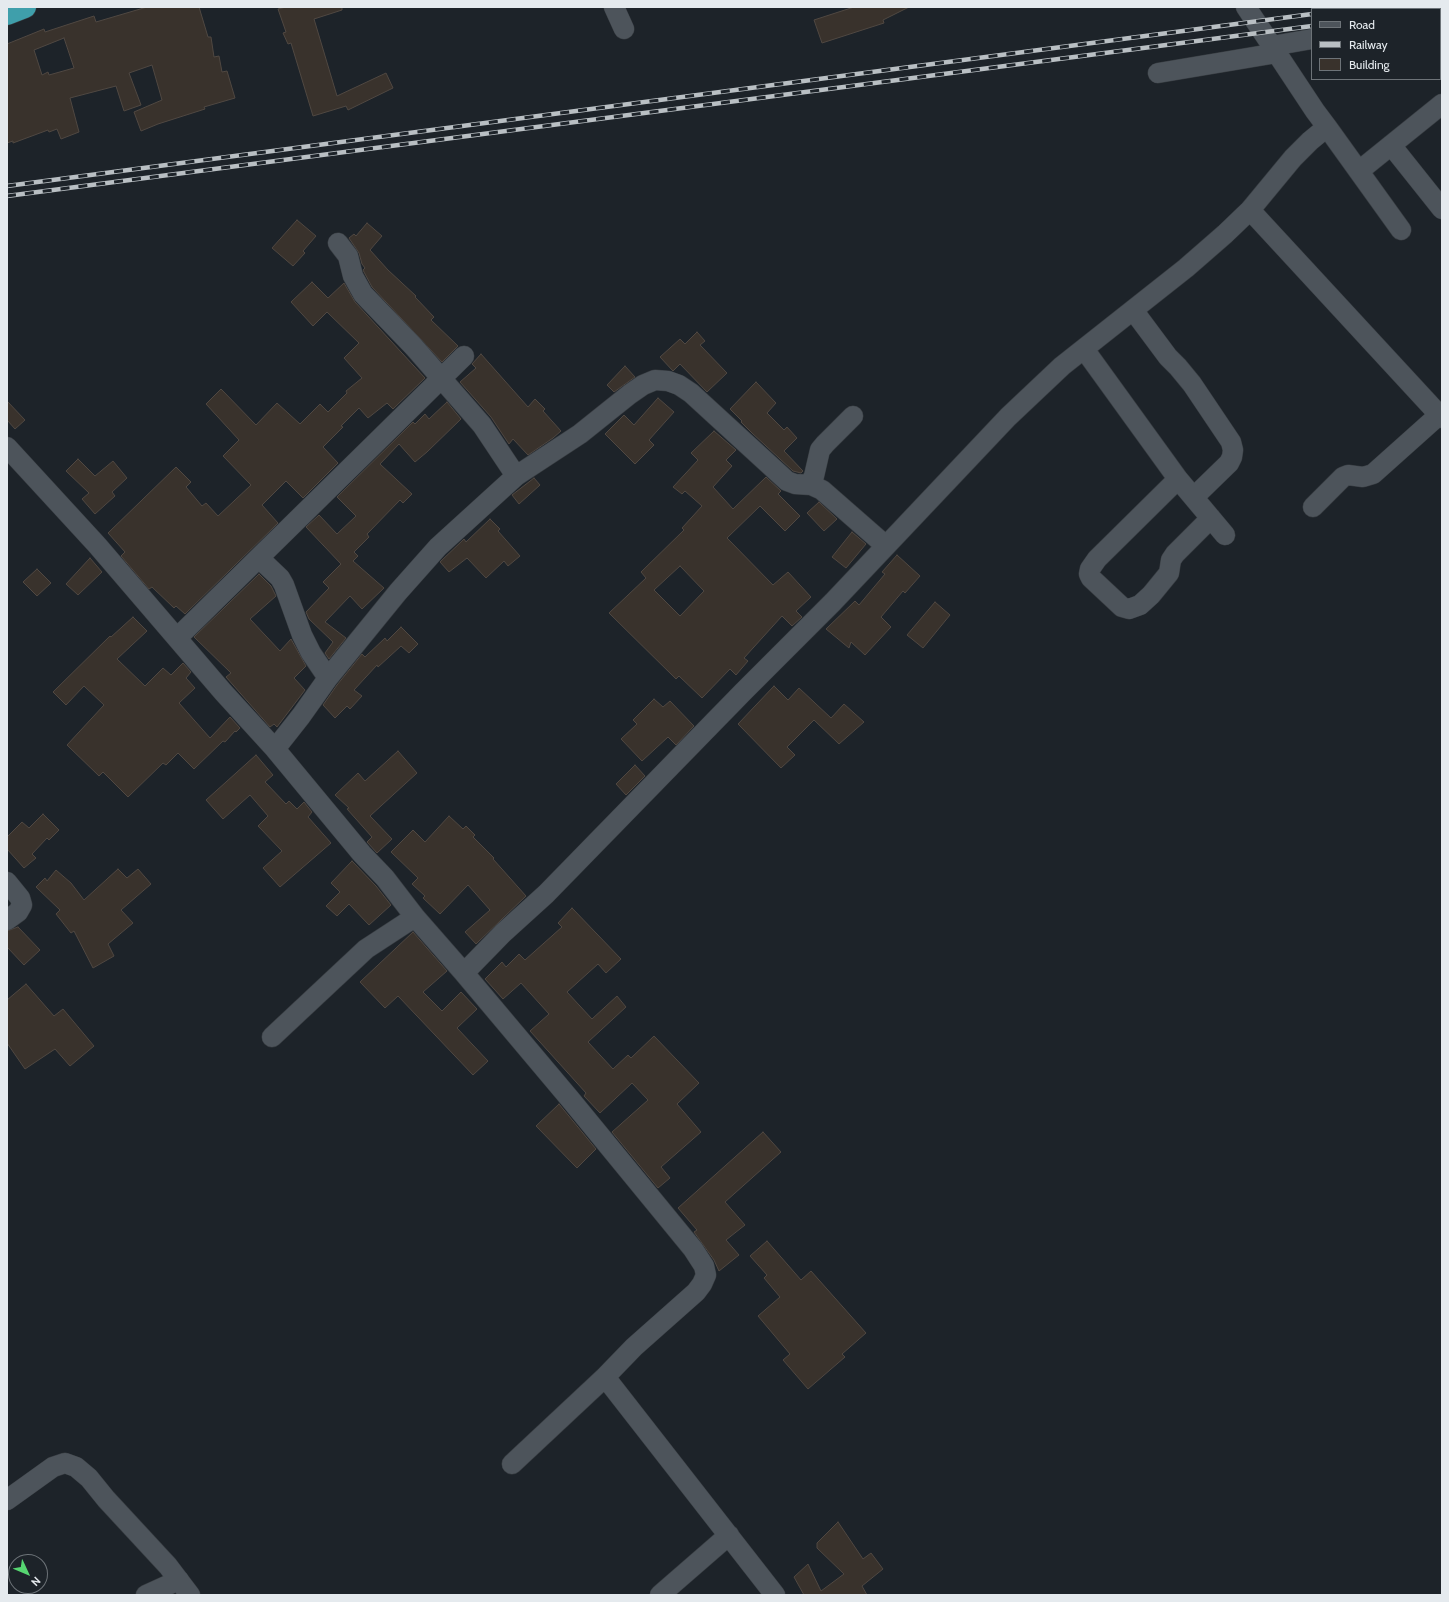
<!DOCTYPE html>
<style>
body{margin:0}
#map{position:relative;width:1449px;height:1602px;overflow:hidden;background:#1d2329;font-family:Cabin,sans-serif}
canvas{display:block}
.frame{position:absolute;inset:0;border:8px solid #e5eaee;pointer-events:none}
.legend{position:absolute;left:1311px;top:8px;width:130px;height:72px;box-sizing:border-box;background:#1d2329;border:1px solid #6d7378;margin:0;padding:5px 7px;list-style:none;font-size:12px;color:#e5eaee}
.legend li{display:flex;align-items:center;gap:8px;height:20px}
.legend b{width:20px;border:1px solid #6d7378}
.north{position:absolute;left:8px;top:1554px;width:40px;height:40px;box-sizing:border-box;background:#1d2329;border:1px solid #6d7378;border-radius:50%;rotate:134deg;font-size:11px;font-weight:700;line-height:16px;text-align:center;color:#e5eaee}
.north::after{content:'';display:block;margin:auto;width:14px;height:18px;background:#56d671;clip-path:polygon(50% 0,100% 100%,50% 72%,0 100%)}
</style>
<div id="map">
<canvas width="1449" height="1602"></canvas>
<div class="frame"></div>
<ul class="legend">
<li><b style="height:5px;background:#4d545b"></b>Road</li>
<li><b style="height:5px;background:#b9bfc3"></b>Railway</li>
<li><b style="height:11px;background:#39322c"></b>Building</li>
</ul>
<div class="north">N</div>
</div>
<script>
const g = document.querySelector('canvas').getContext('2d');
g.lineJoin = 'round';
function paint(path, color) {
  g.fillStyle = color;
  g.fill(path, 'evenodd');
}
function poly(rows) {
  const path = new Path2D();
  for (const r of rows) {
    path.moveTo(r[0], r[1]);
    for (let i = 2; i < r.length; i += 2) path.lineTo(r[i], r[i + 1]);
  }
  return path;
}
function trace(path, color, width, dash) {
  g.strokeStyle = color;
  g.lineWidth = width;
  g.lineCap = dash ? 'butt' : 'round';
  g.setLineDash(dash || []);
  g.stroke(path);
}
const building = poly([
 [147,7,199,7,208,37,211,37,214,57,219,56,222,72,227,71,235,98,204,107,205,109,158,124,141,131,134,112,162,100,152,65,129,73,141,105,124,111,116,86,70,98,79,132,61,139,57,129,49,132,48,130,13,143,13,141,7,143,7,44,44,29,45,32,94,16,96,22,147,7],
 [64,38,74,68,49,75,48,72,42,75,34,50,64,38],
 [286,7,342,7,342,10,314,19,337,96,386,73,393,88,348,110,346,106,313,116,291,43,288,44,283,33,286,32,278,9,286,7],
 [854,7,909,7,883,20,884,23,822,43,814,20,854,7],
 [297,220,316,236,303,251,305,253,293,266,272,248,297,220],
 [367,223,382,236,370,250,388,270,416,296,415,297,434,317,431,320,458,346,442,362,372,287,364,272,363,270,365,268,362,264,359,253,349,238,354,234,356,236,367,223],
 [312,282,328,298,344,283,355,302,425,378,393,409,387,403,368,418,359,408,341,426,343,427,323,447,338,463,303,498,286,481,262,505,278,523,185,614,176,606,174,608,152,587,149,589,121,556,125,552,108,533,176,467,191,482,186,487,202,506,206,503,218,516,251,485,223,456,239,440,206,404,221,389,256,425,277,403,300,424,320,404,328,412,347,393,346,391,362,378,344,358,359,343,327,312,313,326,291,302,312,282],
 [697,332,705,341,700,345,727,373,707,392,680,364,673,371,660,357,680,339,685,344,697,332],
 [481,354,528,407,535,399,545,409,543,411,561,431,553,438,528,455,513,439,509,444,491,417,460,382,476,368,472,364,481,354],
 [625,366,635,377,614,392,607,385,625,366],
 [756,382,776,403,767,413,784,430,787,427,797,438,784,451,803,471,801,473,793,471,752,433,741,422,742,421,730,409,756,382],
 [658,398,674,412,649,440,654,445,635,464,605,434,624,415,634,425,658,398],
 [7,401,25,420,15,429,7,420,7,401],
 [447,402,461,419,427,452,415,462,399,444,380,464,412,494,403,503,400,500,367,534,369,537,354,552,358,556,353,561,384,588,362,609,350,596,325,622,346,638,329,659,325,653,333,642,309,619,306,612,329,588,323,582,341,564,306,527,319,515,337,534,356,516,337,497,413,422,415,424,425,414,429,419,447,402],
 [714,431,736,450,726,460,732,466,713,487,733,509,766,477,781,491,778,494,800,516,785,531,760,506,727,538,773,585,788,572,811,597,796,611,802,617,792,626,782,616,744,658,748,661,736,675,730,669,702,698,679,676,676,679,609,613,646,578,641,572,684,530,682,528,702,506,685,491,682,494,673,487,698,460,691,453,714,431],
 [680,566,704,591,680,616,654,590,680,566],
 [78,459,95,476,113,461,127,478,112,492,115,496,95,514,82,499,89,493,66,471,78,459],
 [534,478,540,485,519,504,512,495,534,478],
 [819,502,837,519,824,531,807,513,819,502],
 [490,519,500,529,498,531,520,556,508,566,504,561,486,578,467,558,449,572,440,562,464,539,466,542,490,519],
 [852,532,866,544,846,568,832,557,852,532],
 [897,555,920,576,905,593,903,591,881,617,891,627,865,655,851,642,849,648,826,629,855,601,859,605,885,574,882,572,897,555],
 [90,558,102,572,78,595,66,584,90,558],
 [37,569,51,583,37,596,23,582,37,569],
 [259,574,271,586,276,596,250,619,280,651,291,639,306,666,294,678,305,690,277,727,274,724,270,727,226,677,231,673,194,637,259,574],
 [935,602,950,615,923,648,907,635,935,602],
 [133,617,147,631,117,659,145,686,163,668,171,675,183,663,191,672,186,678,195,688,179,703,210,738,230,717,240,728,236,732,235,731,225,742,223,741,194,769,178,753,166,765,163,763,128,797,103,772,99,776,67,745,104,705,84,686,66,705,53,692,110,636,111,637,133,617],
 [401,627,418,644,409,653,401,646,378,667,377,665,354,690,362,696,350,709,347,706,335,718,323,705,337,685,362,654,365,657,385,638,387,641,401,627],
 [774,686,788,700,799,688,831,718,844,704,864,722,839,744,814,720,787,747,795,755,781,768,738,724,774,686],
 [654,699,663,707,670,701,694,726,676,745,668,737,642,761,621,739,637,724,633,720,654,699],
 [398,751,417,773,370,816,392,839,377,853,367,842,372,837,347,809,349,808,335,795,358,773,365,781,398,751],
 [256,755,273,775,265,782,286,804,289,801,297,809,304,802,312,812,308,817,331,843,280,887,263,868,282,851,258,826,268,816,250,795,223,819,206,800,256,755],
 [635,765,645,776,626,795,616,784,635,765],
 [43,814,59,830,49,840,47,838,32,854,36,858,24,868,7,849,7,837,22,822,29,828,43,814],
 [449,816,463,829,466,826,475,835,473,837,494,858,493,859,526,896,476,944,465,932,490,910,468,885,440,914,423,898,425,896,412,884,418,878,391,852,413,830,425,842,449,816],
 [352,861,376,886,391,905,369,925,349,904,337,916,326,906,340,892,331,883,352,861],
 [118,869,127,878,138,869,151,884,121,910,133,923,108,944,114,956,93,968,74,931,71,933,56,914,60,910,36,887,45,878,47,881,56,870,71,883,84,900,118,869],
 [572,908,621,959,606,973,598,964,567,992,592,1019,617,996,626,1007,588,1042,613,1069,628,1055,631,1058,654,1036,699,1083,677,1104,701,1132,661,1167,670,1178,658,1188,612,1132,648,1100,632,1083,600,1113,584,1096,586,1093,530,1031,549,1014,521,983,503,999,485,979,502,962,506,967,519,954,525,960,562,927,558,923,572,908],
 [18,927,40,950,24,965,7,947,7,931,18,927],
 [413,932,447,971,423,992,442,1011,461,992,477,1009,457,1028,488,1061,473,1075,398,996,385,1008,360,982,413,932],
 [26,984,54,1016,63,1009,94,1046,70,1066,55,1049,25,1069,7,1043,7,1000,26,984],
 [559,1104,596,1149,577,1168,536,1126,559,1104],
 [763,1132,781,1152,725,1202,745,1225,726,1240,739,1255,719,1271,714,1260,694,1232,697,1230,678,1208,763,1132],
 [767,1241,801,1280,811,1271,866,1333,842,1354,845,1357,808,1389,783,1360,790,1354,758,1316,780,1297,764,1278,767,1275,750,1256,767,1241],
 [838,1522,863,1559,871,1553,883,1569,862,1586,867,1595,804,1595,794,1577,808,1564,821,1591,844,1574,817,1548,817,1543,838,1522]
]);
paint(building, '#39322c');
trace(building, '#504842', 1);
const minor = poly([
 [614,7,624,29],
 [1246,7,1272,46,1312,39],
 [1440,17,1442,17],
 [1158,73,1277,53],
 [1327,127,1401,230],
 [1391,145,1442,209],
 [1359,171,1442,104],
 [1250,210,1442,418],
 [338,243,348,256,353,276,363,294,414,347,482,425,516,476],
 [1133,310,1168,357,1178,367,1192,384,1231,442,1233,450,1232,457,1229,463,1194,497],
 [1084,349,1178,479,1225,535],
 [7,447,97,545,223,692,275,749,362,854,385,878,415,917,464,973,570,1099,693,1249,704,1266,706,1275,702,1284,696,1292,634,1347,605,1377,775,1595],
 [1178,479,1097,559,1090,569,1089,574,1091,578,1122,607,1129,609,1140,605,1151,595,1169,573,1171,560,1175,554,1211,518],
 [809,485,814,476,820,450,825,444,853,416],
 [1313,507,1343,477,1348,475,1363,477,1373,474,1439,415],
 [259,558,280,578,284,585,302,635,311,653,328,678],
 [177,638,464,356],
 [275,749,301,716,328,678,398,592,438,547,516,476,580,434,630,394,643,385,655,380,668,381,679,385,691,393,787,481,795,484,811,485,822,490,886,546],
 [7,882,20,898,22,905,18,912,7,920],
 [464,973,503,933,546,894,743,692,833,602,1008,417,1062,366,1186,268,1225,234,1250,210,1293,158,1310,141,1327,127,1315,111,1272,46],
 [272,1037,366,949,415,917],
 [512,1464,605,1377],
 [7,1500,53,1467,65,1463,76,1467,89,1478,106,1499,168,1566,190,1595],
 [146,1595,179,1580],
 [660,1595,729,1535]
]);
const highway = poly([
 [7,14,25,7]
]);
trace(minor, '#383d42', 21);
trace(highway, '#383d42', 23);
trace(minor, '#4d545b', 20);
trace(highway, '#3f9fab', 22);
const rail = poly([
 [1350,9,1365,7],
 [1431,9,1442,7],
 [7,186,1312,14],
 [7,196,1312,26]
]);
trace(rail, '#b9bfc3', 4.5);
trace(rail, '#1d2329', 3, [9]);
</script>
